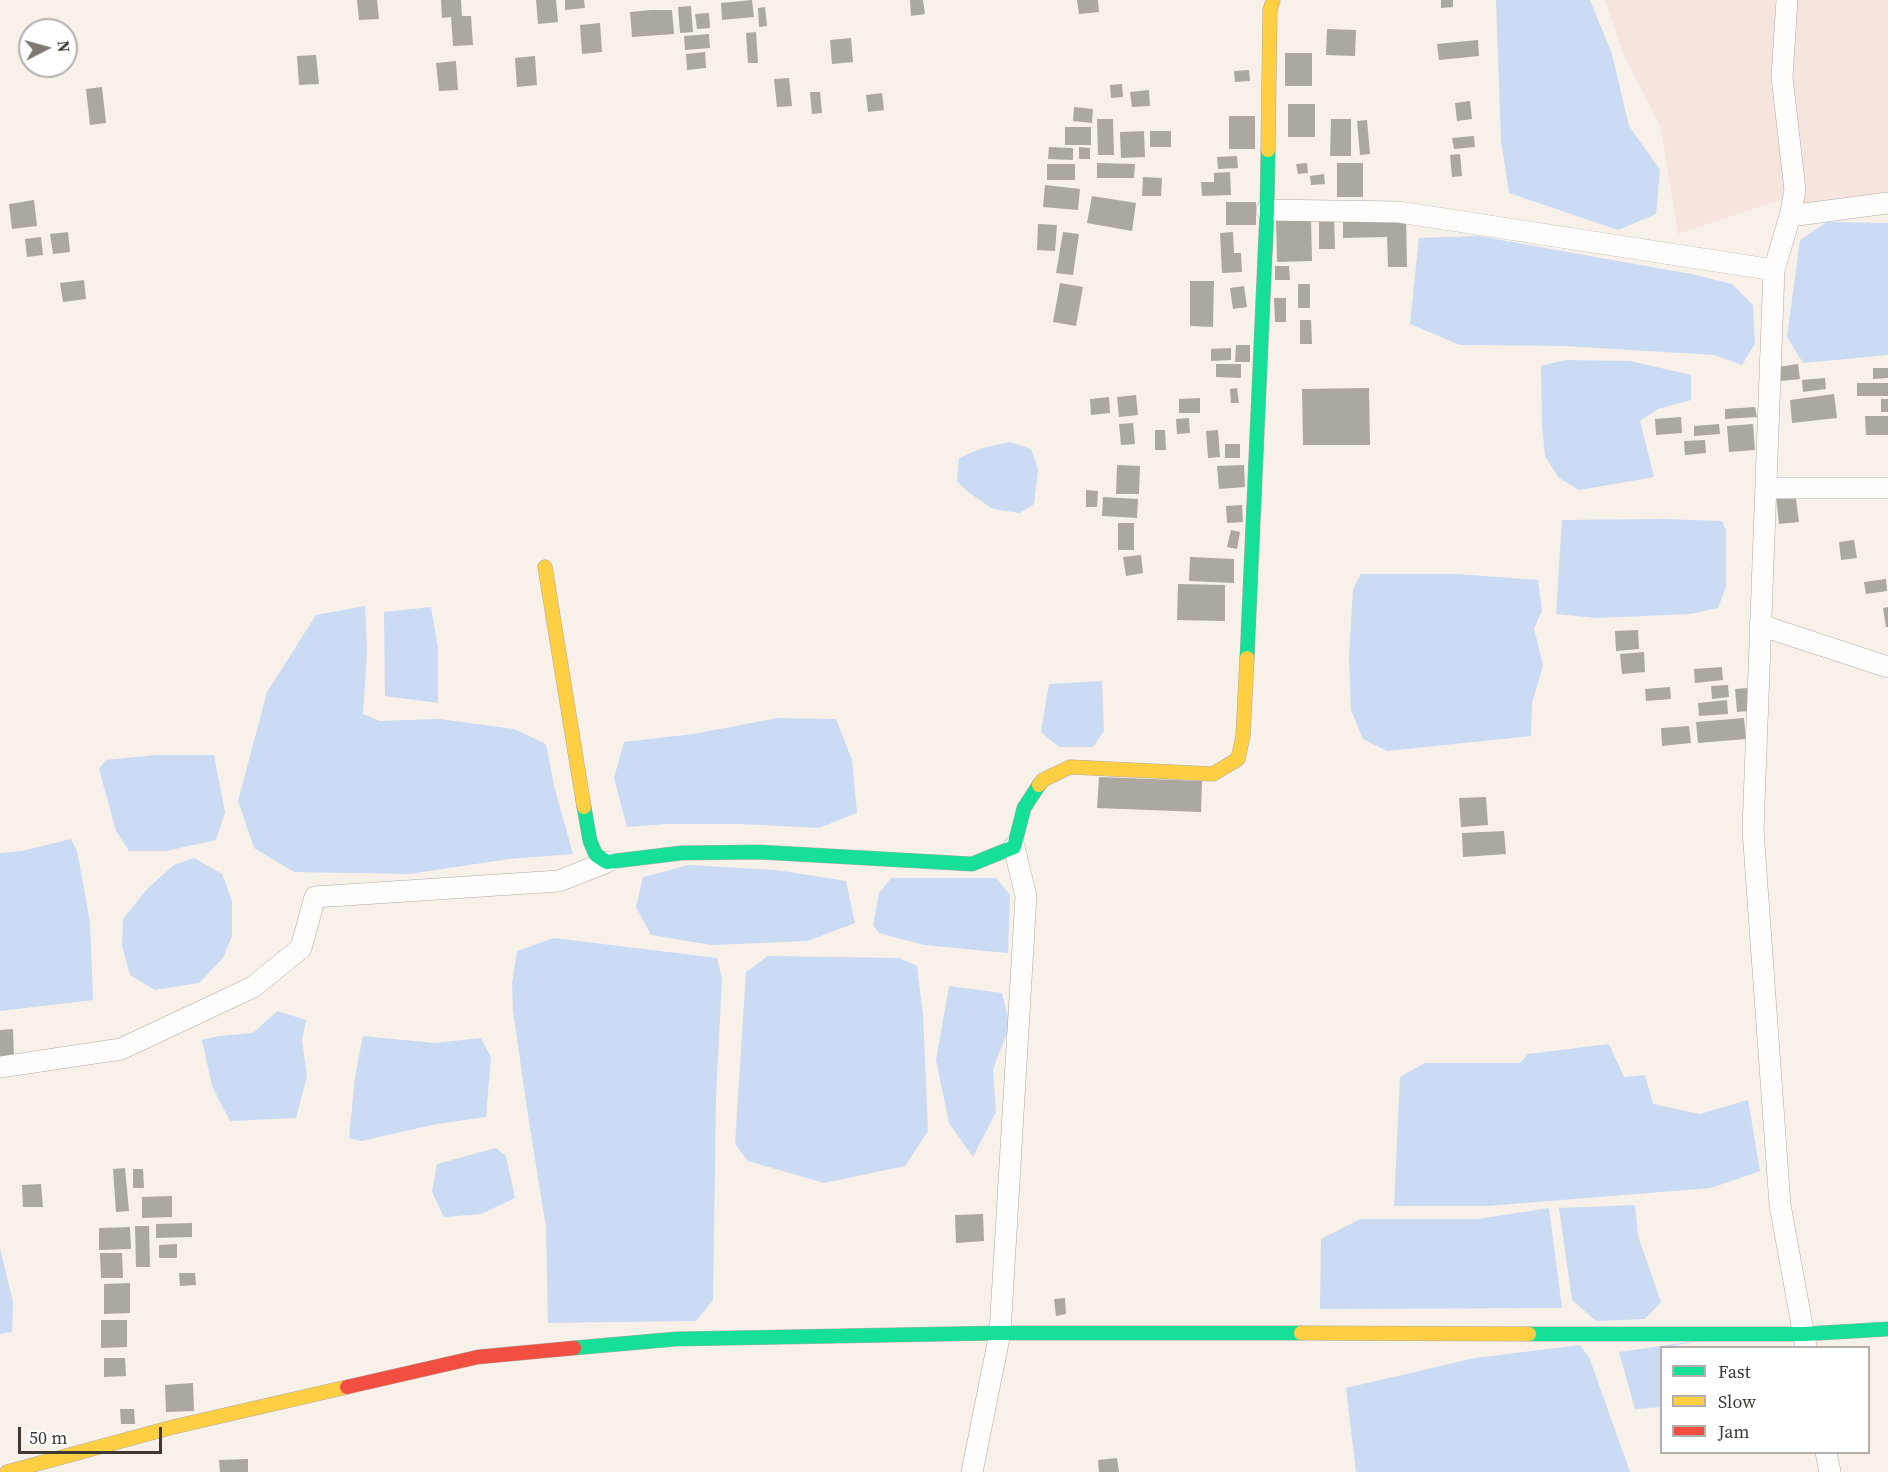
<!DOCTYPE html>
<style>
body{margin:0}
#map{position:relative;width:1888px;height:1472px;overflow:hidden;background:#f7f1ea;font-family:"Source Serif 4",serif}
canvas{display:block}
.legend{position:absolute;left:1660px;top:1346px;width:210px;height:108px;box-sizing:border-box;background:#fff;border:2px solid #b2b0ad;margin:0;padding:8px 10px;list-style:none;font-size:18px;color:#3f3933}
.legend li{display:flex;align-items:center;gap:12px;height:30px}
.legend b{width:30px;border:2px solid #b2b0ad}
.north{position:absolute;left:18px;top:18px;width:60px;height:60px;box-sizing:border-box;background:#fff;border:2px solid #b2b0ad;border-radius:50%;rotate:84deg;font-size:16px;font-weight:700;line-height:24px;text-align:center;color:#3f3933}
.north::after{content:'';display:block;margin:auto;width:21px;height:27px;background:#7f7973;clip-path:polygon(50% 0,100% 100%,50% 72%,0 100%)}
.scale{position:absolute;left:18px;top:1427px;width:144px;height:27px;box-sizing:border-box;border:3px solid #3f3933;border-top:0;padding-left:8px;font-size:18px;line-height:21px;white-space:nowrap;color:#3f3933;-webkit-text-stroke:4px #fff;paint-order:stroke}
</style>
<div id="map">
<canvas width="1888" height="1472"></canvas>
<ul class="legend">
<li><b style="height:8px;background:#16e098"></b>Fast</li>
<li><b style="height:8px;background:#ffcf43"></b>Slow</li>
<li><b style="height:8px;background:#f24e42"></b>Jam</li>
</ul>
<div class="north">N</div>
<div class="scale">50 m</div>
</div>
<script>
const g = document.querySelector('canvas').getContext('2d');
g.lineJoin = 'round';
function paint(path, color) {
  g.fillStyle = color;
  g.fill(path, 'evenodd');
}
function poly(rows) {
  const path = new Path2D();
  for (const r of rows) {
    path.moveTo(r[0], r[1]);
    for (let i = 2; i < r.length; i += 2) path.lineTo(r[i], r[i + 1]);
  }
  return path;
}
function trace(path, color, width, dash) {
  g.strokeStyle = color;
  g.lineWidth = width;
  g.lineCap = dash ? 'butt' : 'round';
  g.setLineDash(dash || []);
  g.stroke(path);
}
paint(poly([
 [1605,0,1888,0,1888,196,1809,209,1792,196,1678,234,1661,128,1623,53]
]), '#f6e5df');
paint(poly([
 [1496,0,1590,0,1612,54,1629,126,1660,170,1656,214,1618,230,1509,193,1501,140],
 [1827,222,1888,223,1888,355,1803,363,1787,337,1800,240],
 [1478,236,1691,274,1732,284,1753,305,1755,344,1742,365,1714,355,1566,346,1460,345,1410,324,1419,238],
 [1566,360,1630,361,1691,375,1691,400,1658,409,1640,421,1654,477,1579,490,1559,478,1545,456,1542,424,1541,366],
 [1010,442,1031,449,1038,469,1034,504,1020,513,993,509,968,492,957,481,959,458,982,448],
 [1662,519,1722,521,1726,530,1726,586,1718,608,1690,614,1597,618,1556,614,1562,520],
 [1361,574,1458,574,1538,580,1542,611,1534,628,1543,666,1532,703,1531,736,1387,751,1363,739,1351,710,1349,658,1353,589],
 [365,606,367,651,363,714,380,721,439,719,514,729,546,744,554,786,573,854,509,859,409,874,294,872,254,848,238,801,267,692,316,615],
 [431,607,438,648,438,703,385,696,384,612],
 [1102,681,1104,731,1093,747,1059,747,1041,732,1049,684],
 [778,718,836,719,852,760,857,813,819,828,742,824,666,824,627,827,614,778,624,742,693,734],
 [156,755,214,755,225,812,216,840,166,851,129,851,116,831,99,769,106,760],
 [71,839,77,851,90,922,93,1000,0,1011,0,853,22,851],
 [194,858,222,874,232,901,232,936,223,958,199,983,155,990,130,975,122,946,123,919,148,888,174,865],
 [689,865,776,870,846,881,855,923,808,941,712,945,651,935,636,907,643,877],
 [891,878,996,878,1010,895,1008,953,924,945,879,933,873,925,879,893],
 [554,938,717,958,722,979,716,1097,713,1300,696,1321,548,1323,546,1227,527,1109,513,1010,512,983,517,951],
 [768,956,899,958,917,966,923,1015,928,1131,905,1166,824,1183,748,1161,735,1144,746,972],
 [949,986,1002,993,1010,1025,993,1069,996,1112,973,1157,949,1123,936,1060],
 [277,1011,306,1020,302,1040,307,1076,296,1118,230,1121,212,1086,202,1040,219,1036,253,1033],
 [363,1036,434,1043,481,1038,491,1057,486,1117,437,1124,361,1141,349,1138,355,1077],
 [1609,1044,1624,1077,1645,1075,1653,1104,1700,1114,1748,1100,1760,1171,1711,1188,1487,1206,1394,1206,1400,1077,1425,1063,1520,1063,1528,1054],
 [496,1148,506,1156,515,1198,481,1214,444,1217,432,1192,437,1164],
 [1635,1205,1638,1236,1661,1302,1645,1319,1596,1321,1572,1300,1559,1208],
 [1549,1208,1562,1308,1320,1309,1321,1239,1360,1219,1478,1219],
 [0,1248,13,1302,12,1332,0,1334],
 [1710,1339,1662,1348,1661,1407,1635,1409,1619,1352],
 [1580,1345,1589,1357,1630,1472,1356,1472,1346,1388,1475,1358]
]), '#cadbf3');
paint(poly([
 [357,0,377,0,379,19,359,20],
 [441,0,461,0,462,16,471,16,473,45,453,46,451,17,442,18],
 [536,0,556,0,558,22,538,24],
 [565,0,584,0,585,8,565,10],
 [752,0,754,17,722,20,721,3],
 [910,0,923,0,925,14,911,16],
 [1077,0,1098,0,1099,12,1079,14],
 [1441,0,1453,0,1453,7,1441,8],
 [691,6,693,32,680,33,678,7],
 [765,7,767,26,759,27,758,8],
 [651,10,672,10,674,34,632,37,630,12],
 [709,13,710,28,697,29,695,14],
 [600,23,602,52,582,54,580,25],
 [1327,29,1356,30,1355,56,1326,55],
 [756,32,758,63,748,63,746,33],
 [709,34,710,48,685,50,684,36],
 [851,38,853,62,832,64,830,40],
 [1478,40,1479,56,1439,60,1437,44],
 [705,52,706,68,687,70,686,54],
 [1285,53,1312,53,1312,86,1285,86],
 [316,55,319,84,299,85,297,56],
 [535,56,537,85,517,87,515,58],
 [456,61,458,90,439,91,436,63],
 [1249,70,1250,81,1235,82,1234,71],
 [789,78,792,106,777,107,774,79],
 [1122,84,1123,97,1111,98,1110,85],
 [102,87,106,123,90,125,86,89],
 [1149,90,1150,106,1132,107,1130,92],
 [810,92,820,92,822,113,812,114],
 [882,93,884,110,868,112,866,95],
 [1470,101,1472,119,1457,121,1455,103],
 [1288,104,1315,104,1315,137,1288,137],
 [1074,107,1093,109,1092,123,1073,121],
 [1229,116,1255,116,1255,149,1229,149],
 [1097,119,1113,119,1114,155,1098,155],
 [1331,119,1351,119,1351,156,1330,156],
 [1367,120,1370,154,1360,155,1357,121],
 [1065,127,1091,127,1091,145,1065,145],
 [1144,131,1145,157,1121,158,1120,132],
 [1150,131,1171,131,1171,147,1150,147],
 [1474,136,1475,147,1454,149,1452,138],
 [1049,147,1073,148,1073,160,1048,159],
 [1079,147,1090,148,1090,159,1079,159],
 [1460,154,1462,176,1452,177,1450,155],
 [1237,156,1238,168,1218,169,1217,157],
 [1097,163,1135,164,1134,178,1097,178],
 [1307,163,1308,173,1298,174,1296,164],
 [1337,163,1363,163,1363,197,1337,197],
 [1047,164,1075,164,1075,180,1047,180],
 [1230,172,1231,195,1202,196,1201,182,1214,182,1214,173],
 [1324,174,1325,184,1311,185,1310,176],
 [1143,177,1162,178,1161,196,1142,196],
 [1045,185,1080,189,1078,210,1043,207],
 [1092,196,1136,203,1132,231,1087,223],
 [34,200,37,226,12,229,9,204],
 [1226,202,1256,202,1256,225,1226,225],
 [1319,215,1334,215,1335,249,1319,249],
 [1406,219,1407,267,1388,267,1387,237,1343,238,1343,220],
 [1276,221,1311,221,1312,261,1277,262],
 [1038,224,1057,225,1055,251,1037,250],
 [68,232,70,252,53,254,50,234],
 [1063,232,1079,234,1073,275,1056,273],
 [1233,232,1234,253,1241,253,1242,272,1222,273,1220,233],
 [41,237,43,255,27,257,25,239],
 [1275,266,1289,266,1290,280,1275,280],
 [84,280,86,299,63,302,60,283],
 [1190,281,1214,281,1213,327,1190,326],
 [1060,283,1083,287,1076,326,1053,322],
 [1298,284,1310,284,1310,308,1298,308],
 [1244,286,1247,307,1233,309,1230,288],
 [1274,298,1286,298,1286,322,1275,322],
 [1300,320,1311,320,1312,344,1300,344],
 [1236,345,1250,345,1250,362,1235,362],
 [1231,348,1231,360,1211,361,1211,349],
 [1216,364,1241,364,1241,378,1216,377],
 [1798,364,1800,379,1780,381,1778,367],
 [1873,368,1888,368,1888,378,1873,379],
 [1825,378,1826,389,1803,392,1802,380],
 [1857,383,1888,383,1888,396,1857,396],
 [1237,388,1239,403,1231,403,1230,389],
 [1369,388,1370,445,1303,445,1302,389],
 [1834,394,1837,418,1792,423,1790,400],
 [1136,395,1138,415,1119,417,1117,397],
 [1109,397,1110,413,1091,415,1090,399],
 [1200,398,1200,413,1179,413,1179,399],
 [1881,399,1888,399,1888,412,1881,412],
 [1755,407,1757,417,1725,419,1725,409],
 [1865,416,1888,416,1888,435,1866,435],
 [1681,417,1682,433,1656,435,1655,419],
 [1189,418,1190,433,1177,434,1176,419],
 [1133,423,1135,444,1121,445,1119,424],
 [1719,424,1720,434,1694,436,1694,426],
 [1753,424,1755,450,1729,452,1727,426],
 [1155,430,1165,430,1166,450,1155,450],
 [1218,430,1220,457,1208,458,1206,431],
 [1705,440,1706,453,1685,455,1684,441],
 [1225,444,1240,444,1240,458,1225,458],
 [1117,465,1140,466,1139,494,1116,494],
 [1244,465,1245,487,1219,489,1217,466],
 [1086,490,1098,491,1097,507,1086,507],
 [1795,492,1799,522,1779,524,1776,495],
 [1103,497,1138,499,1137,518,1102,516],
 [1242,505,1243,522,1227,523,1226,506],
 [1118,523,1134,523,1134,550,1118,550],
 [1231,530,1240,532,1237,549,1227,547],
 [1854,540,1857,558,1841,560,1839,542],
 [1141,555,1143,573,1126,576,1123,557],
 [1190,557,1234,559,1234,583,1189,581],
 [1886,579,1887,591,1866,594,1864,582],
 [1178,584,1225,585,1225,621,1177,620],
 [1888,607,1888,627,1886,627,1883,608],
 [1638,630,1639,649,1616,651,1615,631],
 [1644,652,1645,672,1622,674,1620,654],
 [1722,667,1723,680,1695,683,1694,669],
 [1728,685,1729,697,1712,699,1711,686],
 [1670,687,1671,699,1646,701,1645,689],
 [1748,688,1749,711,1737,712,1735,689],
 [1727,700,1728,714,1699,716,1698,703],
 [1744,718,1746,739,1698,743,1696,722],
 [1689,726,1691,743,1662,746,1661,728],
 [1099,777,1202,781,1201,812,1097,808],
 [1486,797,1488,825,1461,827,1459,798],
 [1504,831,1506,854,1463,857,1462,833],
 [13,1029,14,1058,0,1059,0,1030],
 [125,1168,129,1211,116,1212,113,1169],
 [133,1169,143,1169,144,1188,133,1188],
 [41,1184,43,1207,23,1207,22,1185],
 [172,1196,172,1217,142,1218,142,1197],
 [983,1214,984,1241,956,1243,955,1215],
 [192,1223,192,1237,156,1238,156,1224],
 [135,1226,149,1226,150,1267,136,1267],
 [130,1227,131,1249,99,1250,99,1228],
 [177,1244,177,1258,159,1258,159,1245],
 [100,1253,122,1253,123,1278,101,1278],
 [179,1273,195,1273,196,1285,180,1286],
 [130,1283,130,1313,104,1314,104,1284],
 [1065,1298,1066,1314,1056,1316,1054,1299],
 [101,1320,127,1320,127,1347,101,1348],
 [104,1358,125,1358,126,1376,104,1377],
 [193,1383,194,1411,166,1412,165,1385],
 [120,1409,134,1409,135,1424,121,1424],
 [1117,1458,1119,1472,1099,1472,1098,1460],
 [248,1459,248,1472,220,1472,219,1460]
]), '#aca7a1');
const street = poly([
 [1267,210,1399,212,1774,270,1753,830,1780,1205,1806,1347],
 [1790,216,1888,203],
 [1774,270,1790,216,1795,190,1782,77,1787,0],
 [1778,488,1888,488],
 [1760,625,1888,667],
 [0,1067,121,1049,253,987,301,948,315,897,559,881,607,862],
 [1826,1452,1830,1472],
 [972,1472,1000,1333,1026,896,1014,847]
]);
const fast = poly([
 [1247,658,1267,210,1268,150],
 [584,807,590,841,596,855,607,862,681,853,759,852,972,864,1014,847,1024,808,1039,785],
 [1529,1334,1804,1334,1888,1329],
 [574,1348,676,1339,1000,1333,1301,1333]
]);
const slow = poly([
 [1268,150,1270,10,1273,0],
 [545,567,584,807],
 [1039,785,1043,780,1070,767,1213,774,1238,759,1243,736,1247,658],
 [1301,1333,1529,1334],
 [7,1472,173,1427,347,1387]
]);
const jam = poly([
 [347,1387,478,1357,574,1348]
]);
trace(street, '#b0aaa4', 22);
trace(fast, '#b0aaa4', 15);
trace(slow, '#b0aaa4', 15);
trace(jam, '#b0aaa4', 15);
trace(street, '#fefdfc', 21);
trace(fast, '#16e098', 14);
trace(slow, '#ffcf43', 14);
trace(jam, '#f24e42', 14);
</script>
